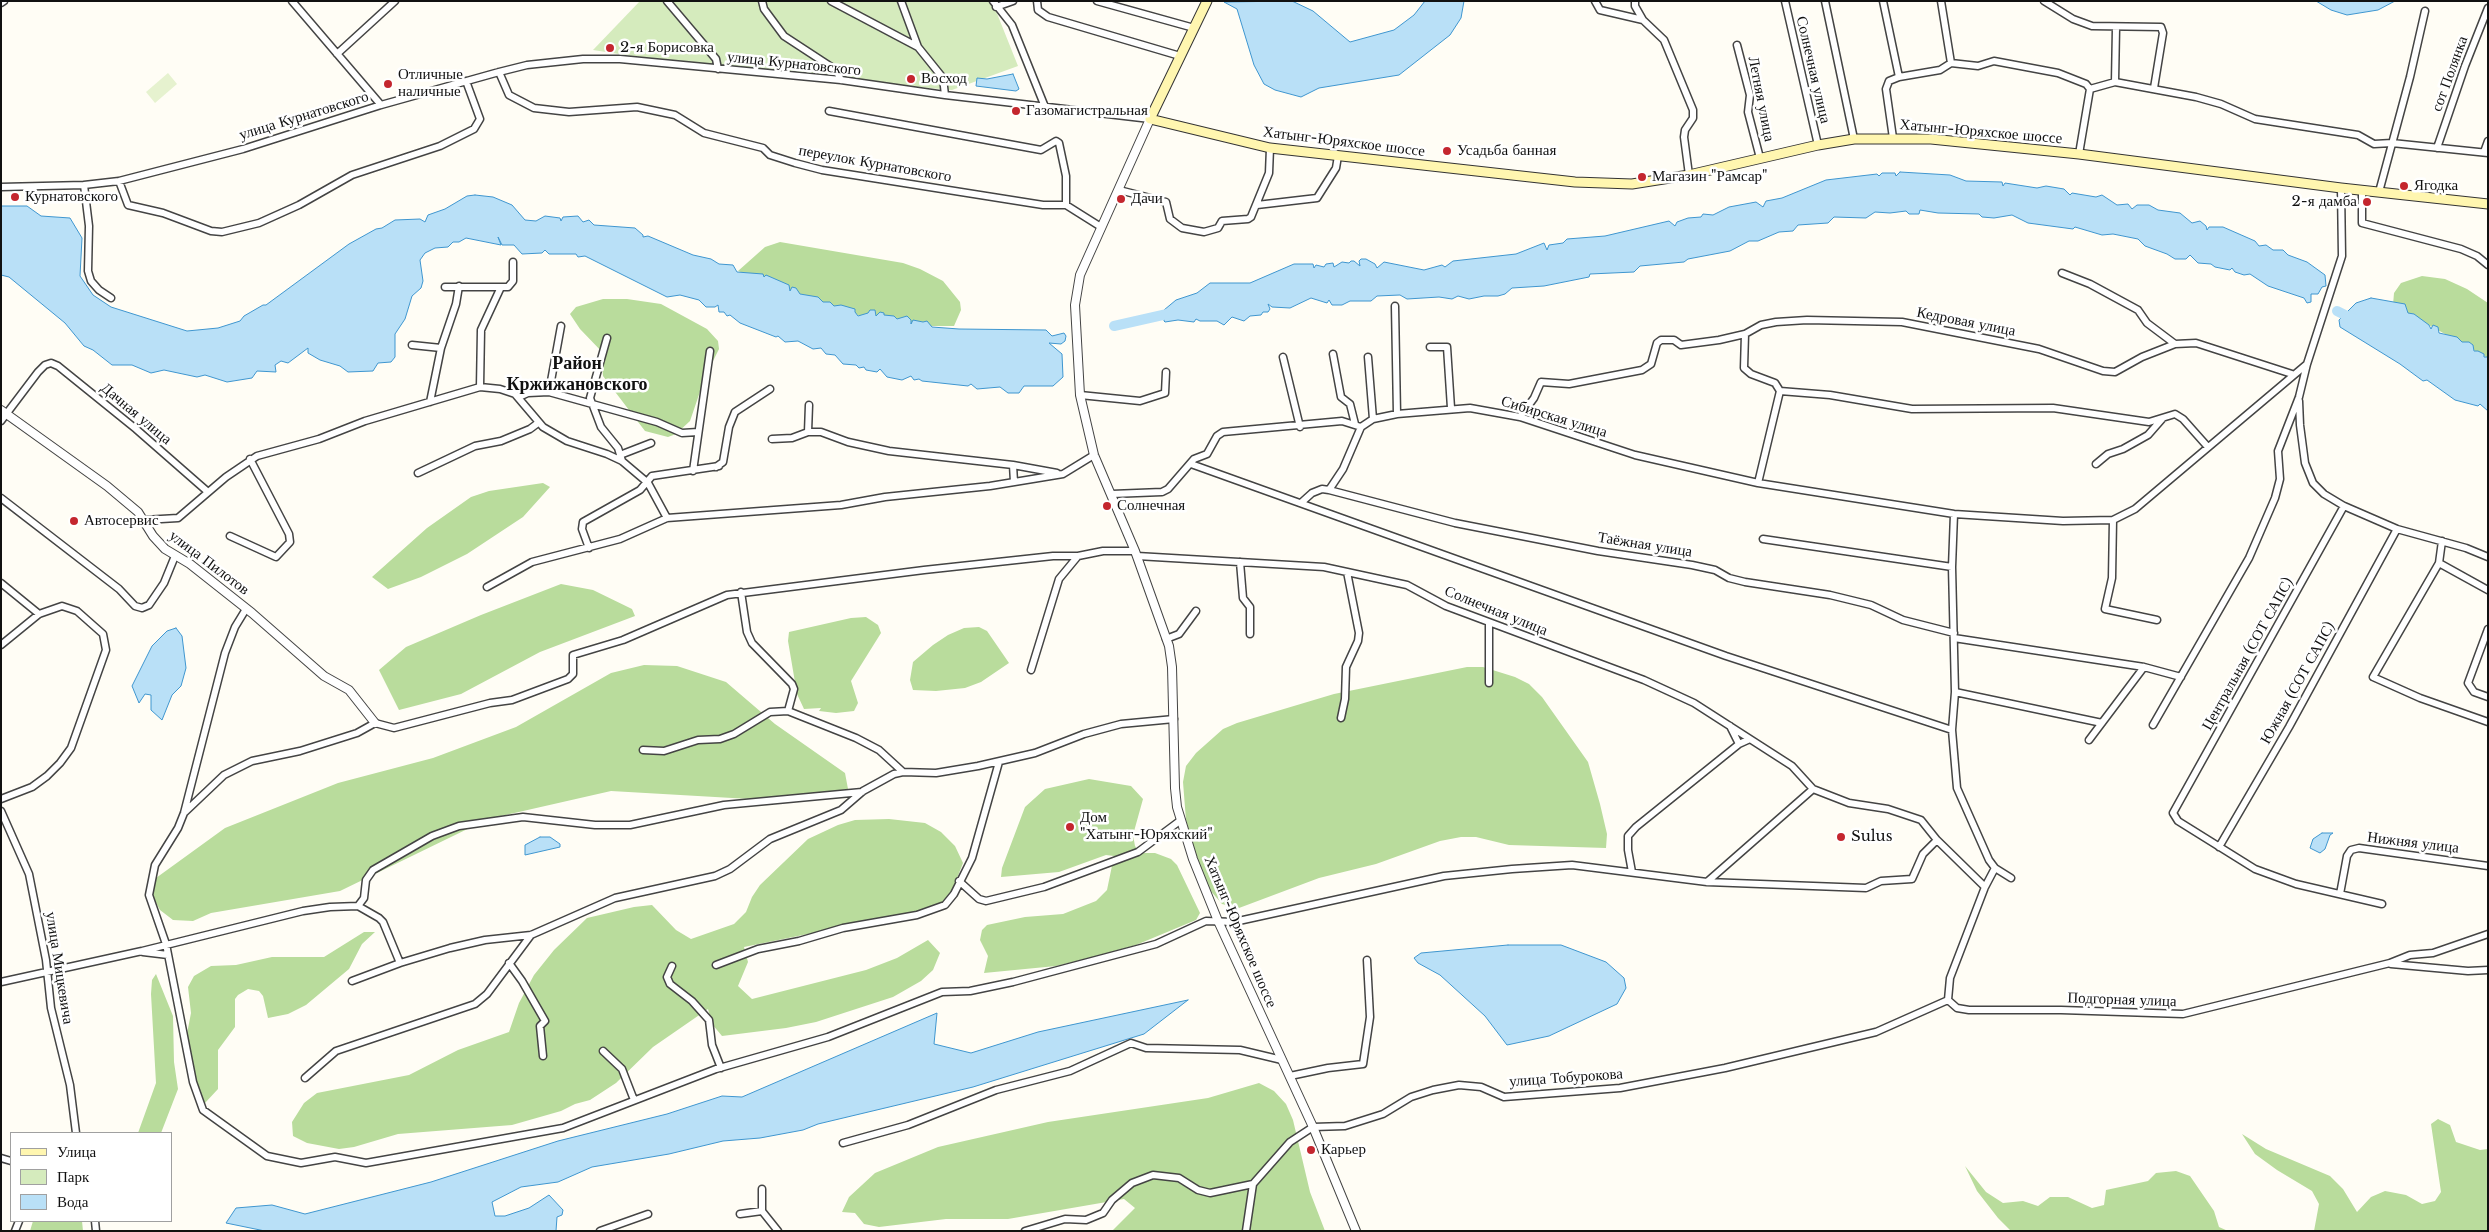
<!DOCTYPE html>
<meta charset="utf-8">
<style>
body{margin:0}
#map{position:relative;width:2489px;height:1232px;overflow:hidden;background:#fffdf5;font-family:"Libre Baskerville",serif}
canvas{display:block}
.frame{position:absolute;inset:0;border:2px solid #111;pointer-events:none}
.legend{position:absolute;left:10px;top:1132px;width:162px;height:90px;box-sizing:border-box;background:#fff;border:1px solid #a0a0a0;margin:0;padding:6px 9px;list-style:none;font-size:15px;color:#111}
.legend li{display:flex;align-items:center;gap:10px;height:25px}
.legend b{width:25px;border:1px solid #a0a0a0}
</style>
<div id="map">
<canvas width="2489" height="1232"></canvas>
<div class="frame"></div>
<ul class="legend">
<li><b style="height:6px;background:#fff6b0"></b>Улица</li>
<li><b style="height:14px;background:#d5ebbd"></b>Парк</li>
<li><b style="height:14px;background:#b9e0f7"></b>Вода</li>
</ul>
</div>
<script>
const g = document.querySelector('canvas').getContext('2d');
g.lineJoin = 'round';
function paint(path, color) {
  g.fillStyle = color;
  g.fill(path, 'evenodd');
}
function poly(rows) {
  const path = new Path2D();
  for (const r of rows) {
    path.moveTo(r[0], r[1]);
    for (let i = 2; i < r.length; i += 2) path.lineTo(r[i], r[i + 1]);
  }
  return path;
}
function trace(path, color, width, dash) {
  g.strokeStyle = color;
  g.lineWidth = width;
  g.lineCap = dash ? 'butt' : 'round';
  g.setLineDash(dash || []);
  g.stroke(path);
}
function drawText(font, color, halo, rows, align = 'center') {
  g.font = font + ' "Libre Baskerville",serif';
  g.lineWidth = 5;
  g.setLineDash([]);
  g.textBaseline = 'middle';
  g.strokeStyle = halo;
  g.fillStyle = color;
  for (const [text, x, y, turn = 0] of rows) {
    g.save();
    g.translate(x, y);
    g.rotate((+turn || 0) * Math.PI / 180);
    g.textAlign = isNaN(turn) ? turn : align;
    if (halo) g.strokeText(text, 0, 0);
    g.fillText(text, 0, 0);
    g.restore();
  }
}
paint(poly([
 [640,1,992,1,1018,66,952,90,715,69,593,50]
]), '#d5ebbd');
paint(poly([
 [780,242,903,263,920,269,943,281,960,302,961,310,954,326,888,326,738,271,765,247],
 [2422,276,2445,279,2467,289,2488,303,2488,358,2393,305,2394,293,2401,283],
 [603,299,627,299,661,304,707,329,718,341,719,349,705,377,690,421,676,434,668,437,645,431,603,376,602,363,605,355,580,329,570,314,576,307],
 [543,483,550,487,523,517,467,554,421,577,388,589,372,577,427,528,471,497,489,491],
 [561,584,593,590,632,609,635,616,540,652,461,694,399,710,379,670,406,647,481,615],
 [866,617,878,625,881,633,851,681,858,703,854,711,836,713,819,711,821,708,804,709,797,694,788,641,789,632,851,618],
 [979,627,987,631,1009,663,981,682,965,688,936,691,913,690,910,680,913,662,933,645,948,635,964,628],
 [644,665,677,666,726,682,775,724,845,773,848,789,798,799,767,800,611,791,488,819,340,891,211,913,193,921,173,920,160,910,152,895,156,878,225,828,338,783,433,758,516,727,611,673],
 [1467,667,1483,667,1515,677,1529,684,1542,697,1588,762,1600,804,1607,834,1606,848,1509,845,1476,837,1461,837,1440,841,1376,864,1319,878,1239,908,1222,904,1209,889,1201,873,1186,820,1183,782,1186,766,1196,753,1223,729,1237,723,1334,694],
 [1089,779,1131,786,1143,799,1133,835,1135,846,1140,853,1155,853,1171,859,1177,865,1200,913,1196,920,1136,945,1093,957,1056,966,984,973,988,956,980,940,982,930,987,925,1025,917,1063,914,1096,901,1107,890,1114,856,1106,855,1059,872,1001,877,1002,868,1025,807,1045,789],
 [889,819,925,823,941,832,955,846,963,863,950,896,943,902,921,911,744,947,748,962,738,986,752,999,866,970,897,958,928,940,940,953,933,970,921,981,893,997,816,1022,786,1028,722,1036,712,1024,708,1009,653,1047,616,1083,590,1100,575,1104,561,1111,512,1125,398,1134,354,1147,339,1149,307,1143,293,1136,292,1122,304,1103,317,1093,409,1075,458,1050,509,1032,519,1003,534,975,554,950,587,918,634,907,652,905,676,930,691,939,734,924,746,912,752,897,760,885,808,839,838,825,855,820],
 [364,932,375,932,362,944,349,969,306,1005,288,1014,268,1018,263,996,259,991,248,989,238,995,235,999,235,1027,218,1050,218,1089,205,1103,199,1101,185,1044,191,1013,188,987,194,976,211,966,236,965,272,957,324,957],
 [156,974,173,1016,174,1062,178,1089,161,1133,138,1133,156,1083,151,994,152,980],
 [1259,1083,1274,1091,1286,1104,1293,1120,1310,1192,1325,1231,1112,1231,1135,1208,1124,1199,1008,1219,946,1219,879,1227,864,1224,855,1213,842,1212,849,1197,875,1173,938,1147,1048,1122,1208,1098],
 [2438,1119,2450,1125,2456,1142,2480,1150,2488,1149,2488,1231,2314,1231,2319,1204,2312,1191,2277,1170,2255,1154,2242,1134,2266,1149,2330,1176,2343,1189,2357,1212,2371,1197,2385,1191,2406,1195,2422,1204,2435,1201,2441,1192,2431,1124],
 [1965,1166,1986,1192,2003,1203,2023,1201,2038,1206,2050,1197,2068,1197,2092,1208,2104,1205,2106,1190,2148,1181,2156,1173,2176,1171,2190,1176,2214,1211,2219,1227,2228,1231,2011,1231,1998,1218,1977,1191],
 [33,1221,82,1221,83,1231,30,1231]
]), '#b9dc9c');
paint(poly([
 [168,73,177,84,155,103,146,92]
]), '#e6f2cf');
const water = poly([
 [1292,1,1313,11,1350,42,1394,30,1414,15,1425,1,1464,1,1461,18,1450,35,1399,75,1319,88,1301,97,1275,90,1264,84,1254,65,1237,9,1224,2,1292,1],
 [2316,1,2395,1,2378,10,2347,15,2331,10,2316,1],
 [1013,74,1019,89,1016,91,976,86,977,78,987,79,1013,74],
 [1900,172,1950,175,1966,181,2002,182,2003,186,2005,183,2037,188,2046,186,2064,189,2070,195,2072,193,2096,197,2102,195,2117,205,2128,204,2132,209,2137,205,2149,205,2158,210,2180,213,2192,223,2200,221,2206,226,2207,230,2209,227,2223,227,2255,241,2259,246,2266,245,2273,250,2283,250,2288,255,2307,262,2325,275,2326,286,2322,287,2318,294,2311,294,2311,302,2307,303,2304,298,2268,286,2250,274,2244,275,2235,272,2232,268,2230,270,2215,267,2211,264,2198,263,2190,255,2186,259,2175,259,2167,254,2145,246,2138,239,2113,234,2102,235,2075,227,2073,229,2028,223,2012,215,1994,218,1982,217,1979,214,1938,213,1920,210,1919,214,1909,214,1906,211,1890,213,1875,212,1866,218,1834,217,1828,223,1798,225,1793,231,1779,232,1758,241,1749,241,1730,251,1688,259,1684,262,1640,266,1634,272,1590,274,1589,277,1544,286,1512,288,1505,294,1498,296,1484,296,1469,299,1458,296,1452,299,1439,297,1407,299,1400,295,1377,296,1371,301,1350,301,1342,305,1332,305,1329,300,1327,303,1311,298,1290,308,1272,307,1268,304,1270,309,1268,312,1263,312,1261,315,1250,316,1244,321,1232,317,1224,325,1217,321,1200,321,1196,319,1194,322,1178,320,1165,322,1164,321,1164,310,1176,300,1197,293,1210,283,1250,283,1294,264,1313,264,1314,268,1316,265,1324,267,1326,264,1333,263,1334,267,1342,262,1349,263,1351,261,1354,261,1360,266,1359,261,1361,259,1366,259,1375,264,1377,268,1384,262,1424,270,1442,265,1445,267,1453,261,1516,254,1544,243,1547,250,1549,245,1563,243,1567,239,1605,236,1669,221,1675,226,1677,222,1688,218,1701,217,1703,214,1713,215,1729,207,1756,202,1763,207,1766,201,1782,198,1826,180,1877,174,1879,176,1882,173,1895,173,1896,176,1900,172],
 [475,195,493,197,512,205,525,220,536,221,545,216,560,218,561,221,563,217,578,216,583,222,589,220,594,225,635,228,643,235,643,237,648,236,693,255,711,259,719,264,733,265,737,272,763,274,764,277,766,275,789,285,790,291,792,287,796,288,800,294,818,297,823,302,830,302,834,306,841,305,855,309,855,312,858,316,868,313,870,310,875,310,876,316,880,312,884,313,884,315,894,316,897,319,907,316,911,320,911,324,913,320,923,322,927,321,932,327,959,329,1046,330,1052,336,1064,333,1066,336,1065,341,1061,344,1049,343,1062,354,1063,377,1053,386,1024,386,1019,393,1008,393,1000,387,977,389,971,384,968,386,922,381,919,379,914,380,911,376,902,380,887,377,880,369,877,372,866,370,864,367,859,368,856,365,843,364,835,355,826,354,821,348,813,349,798,341,785,342,778,336,776,337,740,323,730,315,727,316,724,312,719,312,718,305,715,307,706,307,699,300,680,295,667,297,585,256,578,257,576,254,549,254,545,250,542,253,522,254,514,245,502,245,498,237,501,245,466,238,459,242,453,242,448,247,435,248,425,253,420,260,423,281,421,288,412,296,405,319,395,334,395,357,391,362,378,363,373,371,348,372,340,366,320,360,308,353,308,348,288,363,281,361,275,365,276,372,257,371,252,378,227,382,205,375,197,377,164,370,151,373,132,365,112,365,93,350,84,346,65,323,9,277,1,275,1,206,27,206,41,216,70,218,82,238,80,276,93,295,111,307,187,331,218,328,240,321,244,316,263,305,266,305,349,244,376,229,382,228,395,220,420,219,425,222,428,215,445,209,467,196,475,195],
 [2371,298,2405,304,2408,313,2414,314,2429,325,2431,329,2433,325,2438,327,2439,333,2457,337,2462,342,2469,342,2473,345,2474,351,2478,351,2484,354,2484,357,2488,357,2488,411,2480,404,2478,406,2455,400,2427,380,2423,381,2400,364,2340,327,2339,320,2356,303,2371,298],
 [176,628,182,636,186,668,181,686,172,695,162,720,151,710,151,695,145,694,139,703,132,686,152,646,167,631,176,628],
 [2322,833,2333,833,2330,835,2325,849,2320,853,2310,848,2313,839,2322,833],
 [540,837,550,837,560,844,560,847,525,855,525,845,540,837],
 [1508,945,1561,945,1606,962,1624,978,1626,988,1617,1004,1549,1036,1507,1045,1485,1016,1440,975,1418,963,1414,958,1421,953,1508,945],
 [1188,1000,1144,1034,973,1087,818,1124,803,1130,760,1138,723,1141,669,1154,592,1167,558,1182,521,1187,492,1202,495,1216,505,1216,529,1208,549,1195,563,1210,562,1215,557,1217,556,1231,265,1231,226,1223,236,1208,272,1205,305,1214,431,1182,558,1141,667,1114,722,1096,742,1097,937,1013,934,1044,971,1053,1038,1032,1188,1000]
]);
paint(water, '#b9e0f7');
trace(water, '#3f96cf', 1);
trace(poly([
 [2337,311,2357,321],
 [1114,326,1176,312]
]), '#b9e0f7', 10);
const minor = poly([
 [292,1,381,105],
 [667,1,716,59,718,69],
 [762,1,764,9,784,36,836,70,841,80],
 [831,1,918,47],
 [901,1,918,47,943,78,945,95],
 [993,1,1012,25,1045,107],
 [1037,1,1038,10,1048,17,1180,56],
 [1097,1,1194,28],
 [1595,1,1600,10,1643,20],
 [1635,1,1635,6,1643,20,1664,40,1693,110,1693,118,1685,130,1684,137,1689,175],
 [1785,1,1818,145],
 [1825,1,1854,139],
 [1883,1,1899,77],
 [1941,1,1951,63],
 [2044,1,2073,19,2092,26,2161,27,2163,33,2154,88],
 [1,3,4,1],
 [996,7,1013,1],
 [1737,45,1750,95,1748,112,1760,158],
 [337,54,395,1],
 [499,72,509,95,534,108,569,112,637,107,675,115,704,133,763,148,770,155,795,163,822,170,1043,205,1066,205,1101,227],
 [2115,82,2116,28],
 [829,111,1041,150,1056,141,1059,143,1066,176,1066,205],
 [1893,138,1886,89,1889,81,1899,77,1940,70,1951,63,1978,66,1994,61,2058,73,2086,84,2090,89],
 [2437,148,2465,66,2488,8],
 [2484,152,2488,141],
 [2079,154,2090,89,2115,82,2196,97,2221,104,2255,119,2358,135,2374,144,2392,143,2488,153],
 [119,181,128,205,163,213,211,231,222,232,259,223,299,205,352,175,440,146,474,129,480,119,466,81],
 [84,185,89,226,88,271,91,281,99,290,111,298],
 [1,187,84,185,119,181,243,149,381,105,499,72,527,65,583,59,620,59,841,80,945,95,1150,119],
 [1119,190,1166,202,1170,219,1182,228,1204,232,1218,228,1222,221,1248,219,1251,217,1269,173,1270,148],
 [2362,190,2362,223,2461,249,2477,256,2488,265],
 [2379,192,2410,77,2425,11],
 [1257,205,1317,198,1336,168,1338,156],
 [2062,273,2090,284,2138,310,2147,323,2175,344,2196,343,2292,374],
 [445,287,508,287,513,281,513,262],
 [1395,306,1397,414],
 [1745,334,1744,368,1751,374,1775,383,1780,391,1830,395,1912,409,2053,408,2149,422,2175,414,2183,419,2207,446],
 [607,338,590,398,601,427,618,448,622,461],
 [412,345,441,348],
 [1430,347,1447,347,1451,408],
 [1333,354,1341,397,1350,404,1355,424],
 [1283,357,1300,427],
 [1368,357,1373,419],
 [480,387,481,330,501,287],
 [549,392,561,326],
 [1080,395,1140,401,1165,393,1166,372],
 [519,397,528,393,549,392,657,422,682,433,698,432],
 [2299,401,2300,425,2305,463,2313,483,2324,494,2344,506,2397,529,2466,548,2488,557],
 [430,402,441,348,456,304,459,286],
 [1520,417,1534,398,1541,382,1569,384,1642,370,1651,364,1657,343,1661,340,1674,340,1681,345,1719,340,1745,334,1761,325,1776,322,1807,320,1902,322,2039,349,2103,371,2115,372,2142,357,2175,344],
 [1,421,38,372,45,365,51,363,58,366,136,429,208,492],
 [808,432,809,405],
 [772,439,792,438,808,432,821,432,848,442,889,451,1013,465,1057,473],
 [620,455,651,443],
 [1191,464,1726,656,1952,730],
 [2096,464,2108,454,2123,449,2148,435,2162,419],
 [1013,465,1014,482],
 [716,467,723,462,729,427,735,412,770,389],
 [693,471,710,351],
 [418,473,475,446,501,441,530,429,538,423],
 [1758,483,1780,391],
 [1329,490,1343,469,1361,427],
 [1112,494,1162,492,1168,489,1194,459,1207,454,1217,436,1223,432,1342,421,1361,427,1373,419,1397,414,1470,408,1520,417,1635,455,1758,483,1954,514,2063,521,2113,520,2135,509,2307,364,2342,256,2341,188],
 [1,498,119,589,135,606,142,608,149,605,164,583,175,556],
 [1302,502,1312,493,1322,489,1329,490,1455,523,1598,551,1692,565,1715,570,1729,578,1745,582,1830,595,1871,605,1903,620,1954,633],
 [2344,506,2173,813,2178,821,2255,869,2296,884,2382,904],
 [1954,514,1952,567,1955,692,1952,730,1957,788,1989,860,1995,868,2011,878],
 [144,520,178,518,226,477,257,456,319,439,365,421,480,387,500,389,515,394,543,427,567,441,607,454,622,461,648,483,667,518],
 [2113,520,2112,578,2105,609,2157,620],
 [230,536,276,557,290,542,289,534,250,459],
 [1763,539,1952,567],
 [2442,541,2439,563,2373,677,2420,698,2488,722],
 [589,548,582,529,583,522,640,490,652,476,719,466],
 [1137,556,1324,567,1407,585,1446,606,1644,680,1694,703,1792,766,1813,789,1849,803,1888,809,1921,820,1937,840,1985,887],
 [1240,562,1243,598,1250,607,1250,634],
 [2439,563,2488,590],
 [1,583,39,614],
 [487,587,532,562,620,539,667,518,841,505,885,497,990,486,1063,474,1094,455],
 [741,592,747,632,752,643,792,684,794,689,788,711,856,738,879,750,903,772],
 [246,609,235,627,225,653,184,813,178,828,155,865,149,895,166,944,193,1082,203,1110,267,1156,301,1163,335,1157,366,1163,563,1128,716,1069,828,1037,942,992,970,991,1013,982,1156,944,1206,921,1234,922,1444,876,1512,869,1572,865,1707,882,1866,888,1881,881,1912,879,1923,854,1937,840],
 [2488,629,2468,683,2474,692,2488,697],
 [1954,638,2144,667,2181,677],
 [1166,639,1179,634,1196,611],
 [1,645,39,614,62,606,77,611,103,634,106,650,71,748,60,763,47,776,32,787,1,799],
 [1031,670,1059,579,1078,556,1103,551,1135,551],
 [1489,683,1489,624],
 [1955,692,2102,723],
 [1341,718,1345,699,1346,667,1358,641,1359,633,1347,572],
 [2153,725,2249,558,2275,498,2280,479,2278,451,2299,397,2307,364],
 [1730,726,1739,744],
 [2089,740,2144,667],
 [643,750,664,751,698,740,720,739,734,734,770,712,788,711],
 [1,811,29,874,46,960,51,1008,70,1085,76,1133],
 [185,812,224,775,252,761,300,751,357,733,375,723,394,728,490,703,512,700,568,679,573,674,573,655,623,640,727,595,924,570,1053,556,1078,556],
 [2219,847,2289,727,2397,529],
 [1995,868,1985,887,1950,978,1948,1000,1957,1008,1969,1010,2061,1010,2183,1014,2390,963,2410,955,2433,953,2488,934],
 [1632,872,1628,850,1628,836,1636,827,1739,744,1750,739],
 [959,881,979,899,986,901,1044,887,1138,852,1181,820],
 [1707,882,1813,789],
 [2340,894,2347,856,2351,850,2359,848,2488,866],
 [358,906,364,898,366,880,373,870,432,836,459,826,523,817,595,825,630,825,724,805,862,792],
 [143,952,168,955],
 [509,963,522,981,545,1021,540,1026,543,1056],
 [2391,964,2468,971,2488,970],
 [716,965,758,949,799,941,843,928,917,915,945,905,954,894,972,858,999,762],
 [672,966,667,977,670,984,692,1001,709,1020,712,1045,721,1068],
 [352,981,400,963,450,948,485,940,531,935,615,898,715,876,730,869,770,839,841,810,863,791,894,774,903,772,936,773,978,766,1035,753,1084,734,1121,724,1174,719],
 [1,982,142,951,303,911,330,907,358,906,379,918,383,922,400,963],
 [603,1051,622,1069,634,1100],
 [1290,1076,1328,1068,1363,1064,1370,1017,1367,960],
 [305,1078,336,1051,475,1004,487,994,531,935],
 [843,1143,908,1125,996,1090,1070,1071,1131,1043,1146,1048,1240,1050,1282,1060],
 [1,1158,11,1161],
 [762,1189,762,1211],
 [740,1214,762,1211,778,1231],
 [95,1221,96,1231],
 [15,1231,19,1221],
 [600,1231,648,1214],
 [1025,1231,1065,1219,1086,1220,1103,1213,1112,1200,1132,1183,1153,1175,1179,1178,1198,1190,1210,1193,1253,1184],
 [1246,1231,1253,1184,1290,1142,1313,1127,1345,1126,1383,1114,1411,1097,1433,1090,1459,1085,1481,1087,1504,1097,1620,1088,1725,1068,1876,1032,1948,1000]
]);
const tertiary = poly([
 [1150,119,1080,275,1075,305,1080,395,1094,455,1135,551,1169,646,1172,667,1175,788,1177,807,1193,859,1218,921,1313,1127,1356,1231],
 [1,410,107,486,138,512,153,536,165,549,190,564,252,613,324,676,349,690,375,723]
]);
const secondary = poly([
 [1207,1,1150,119,1270,148,1575,182,1632,184,1689,175,1818,145,1854,139,1931,139,2079,154,2341,188,2488,204]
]);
trace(minor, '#444', 9);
trace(tertiary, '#444', 10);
trace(secondary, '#333', 11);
trace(minor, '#fff', 6);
trace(tertiary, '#fff', 8);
trace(secondary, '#fff6b0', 9);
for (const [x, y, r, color] of [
 [610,48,5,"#c4262e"],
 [911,79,5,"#c4262e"],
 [388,84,5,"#c4262e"],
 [1016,111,5,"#c4262e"],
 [1447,151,5,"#c4262e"],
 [1642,177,5,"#c4262e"],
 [2404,186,5,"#c4262e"],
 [15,197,5,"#c4262e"],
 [1121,199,5,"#c4262e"],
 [2367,202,5,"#c4262e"],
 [1107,506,5,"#c4262e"],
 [74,521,5,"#c4262e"],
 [1070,827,5,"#c4262e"],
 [1841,837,5,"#c4262e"],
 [1311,1150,5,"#c4262e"]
]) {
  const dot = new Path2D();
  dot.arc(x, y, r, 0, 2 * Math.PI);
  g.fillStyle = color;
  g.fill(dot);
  trace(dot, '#fff', 2);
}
drawText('15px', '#111', '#fff', [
 ["2-я Борисовка",620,48],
 ["Отличные",398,75],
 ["наличные",398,92],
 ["Восход",921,79],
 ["Газомагистральная",1026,111],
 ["Усадьба банная",1457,151],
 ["Магазин \"Рамсар\"",1652,177],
 ["Ягодка",2414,186],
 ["Курнатовского",25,197],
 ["Дачи",1131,199],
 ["2-я дамба",2357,202,"right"],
 ["Солнечная",1117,506],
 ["Автосервис",84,521],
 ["Дом",1080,818],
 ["\"Хатынг-Юряхский\"",1080,835],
 ["Sulus",1851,837],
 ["Карьер",1321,1150]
], 'left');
drawText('15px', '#111', '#fff', [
 ["улица Курнатовского",794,64,6],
 ["Солнечная улица",1813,70,77],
 ["сот Полянка",2450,74,-70],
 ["Летняя улица",1761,99,79],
 ["улица Курнатовского",304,116,-17],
 ["Хатынг-Юряхское шоссе",1981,132,5],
 ["Хатынг-Юряхское шоссе",1344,142,7],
 ["переулок Курнатовского",875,164,10],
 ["Кедровая улица",1966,322,11],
 ["Дачная улица",136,414,40],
 ["Сибирская улица",1554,417,17],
 ["Таёжная улица",1645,545,9],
 ["улица Пилотов",209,563,37],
 ["Солнечная улица",1496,611,22],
 ["Центральная (СОТ САПС)",2248,654,-61],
 ["Южная (СОТ САПС)",2298,683,-61],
 ["Нижняя улица",2413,843,7],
 ["Хатынг-Юряхское шоссе",1240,932,67],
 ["улица Мицкевича",59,968,81],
 ["Подгорная улица",2122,1000,2],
 ["улица Тобурокова",1566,1078,-4]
]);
drawText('bold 18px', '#111', '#fff', [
 ["Район",577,364],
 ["Кржижановского",577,385]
]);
</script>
